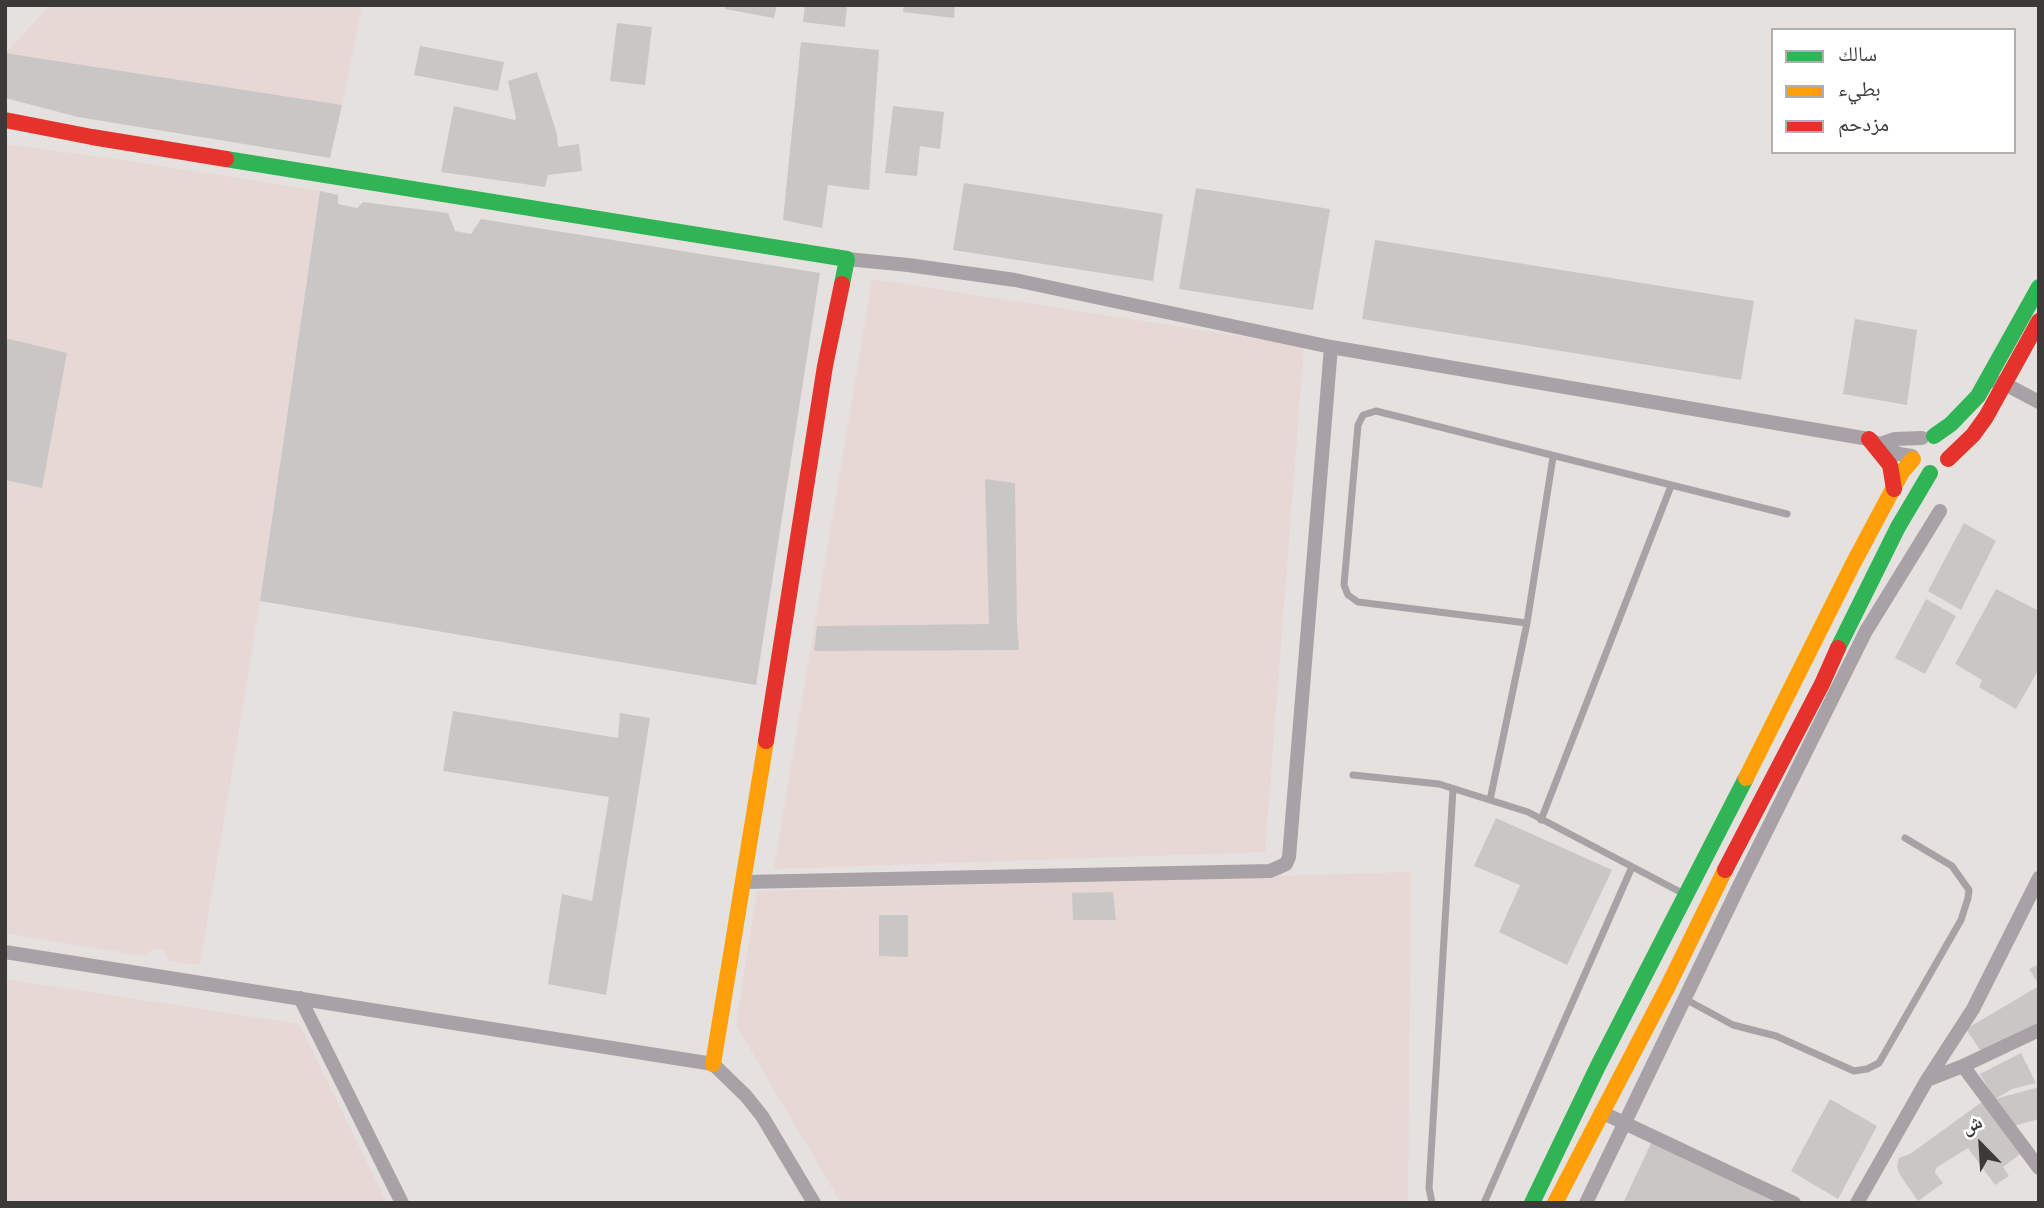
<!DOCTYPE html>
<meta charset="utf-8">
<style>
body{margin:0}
#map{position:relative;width:2044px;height:1208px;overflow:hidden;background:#e4e1de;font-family:"Sofia Sans Condensed","Noto Naskh Arabic",sans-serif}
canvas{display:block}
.frame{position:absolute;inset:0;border:7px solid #3c3a39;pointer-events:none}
.legend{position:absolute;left:1771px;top:28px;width:245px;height:126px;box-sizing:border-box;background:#fff;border:2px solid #b1b0b0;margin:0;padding:9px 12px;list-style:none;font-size:21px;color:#3c3a39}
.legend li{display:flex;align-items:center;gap:14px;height:35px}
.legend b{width:35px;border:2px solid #b1b0b0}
.north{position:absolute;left:1946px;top:1110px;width:70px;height:70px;-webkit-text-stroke:5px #fff;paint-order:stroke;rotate:336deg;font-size:19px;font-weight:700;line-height:28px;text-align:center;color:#3c3a39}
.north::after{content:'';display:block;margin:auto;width:24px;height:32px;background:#3c3a39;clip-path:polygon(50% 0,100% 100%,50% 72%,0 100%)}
</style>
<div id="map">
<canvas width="2044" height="1208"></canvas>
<div class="frame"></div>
<ul class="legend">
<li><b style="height:9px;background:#30b455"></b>سالك</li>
<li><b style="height:9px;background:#ff9f0a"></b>بطيء</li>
<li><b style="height:9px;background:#e5322d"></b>مزدحم</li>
</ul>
<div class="north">ش</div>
</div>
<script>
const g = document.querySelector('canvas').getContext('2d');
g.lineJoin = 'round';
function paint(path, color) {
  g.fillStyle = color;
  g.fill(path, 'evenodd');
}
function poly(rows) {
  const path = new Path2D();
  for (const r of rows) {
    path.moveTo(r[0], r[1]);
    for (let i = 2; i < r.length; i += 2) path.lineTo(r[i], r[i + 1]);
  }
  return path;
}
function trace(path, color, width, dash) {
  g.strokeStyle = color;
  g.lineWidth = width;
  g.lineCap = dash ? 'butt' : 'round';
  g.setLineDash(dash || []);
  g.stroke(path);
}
paint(poly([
 [51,5,362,5,342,105,5,53],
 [5,144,130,161,320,191,260,601,200,965,170,961,165,951,154,948,144,956,5,933],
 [872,279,1304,346,1265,852,774,869],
 [1411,872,1408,1203,841,1203,736,1025,757,891],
 [5,979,299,1024,387,1203,5,1203]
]), '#e8d8d5');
paint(poly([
 [725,5,777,5,774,18,725,9],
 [805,5,847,5,845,27,803,22],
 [904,5,955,5,954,18,903,12],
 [617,23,652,27,645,85,610,81],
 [801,42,879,50,869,190,828,185,822,228,783,220],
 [420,46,504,62,498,91,414,75],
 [5,53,342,105,330,158,78,117,5,98],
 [537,72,557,134,558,147,579,144,582,171,548,175,545,187,441,172,454,106,515,120,516,118,508,81],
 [893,106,944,112,940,149,920,146,917,176,885,173],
 [964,183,1163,214,1153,281,953,250],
 [1196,188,1330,209,1313,310,1179,289],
 [320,191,338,195,338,204,357,208,363,202,448,213,455,231,471,234,481,219,820,273,756,685,260,601],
 [1375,240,1754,301,1741,380,1362,319],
 [1855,319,1917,330,1907,405,1843,394],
 [5,338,67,353,42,488,5,480],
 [985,479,1015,483,1017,624,1019,650,814,651,817,626,989,624],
 [1964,523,1996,541,1961,610,1928,591],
 [1996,589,2039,611,2039,669,2016,709,1979,687,1982,680,1955,664],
 [1926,599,1956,616,1925,674,1895,658],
 [453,711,618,738,620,713,650,718,606,995,548,984,562,894,592,901,609,797,443,771],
 [1496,818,1612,870,1567,965,1499,932,1520,885,1474,866],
 [1113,892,1116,920,1073,920,1072,893],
 [879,915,908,915,908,957,879,956],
 [2039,964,2039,985,2029,969],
 [2039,986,2039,1024,1982,1053,1966,1029],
 [2021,1053,2036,1083,2012,1089,1995,1099,2039,1087,2039,1119,2013,1126,1995,1099,1980,1074],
 [1830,1099,1877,1126,1838,1199,1791,1171],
 [1986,1099,2023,1152,2003,1167,2009,1176,1995,1185,1968,1148,1936,1168,1935,1173,1943,1183,1918,1201,1900,1175,1897,1167,1899,1158,1910,1154],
 [1653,1139,1776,1203,1623,1203]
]), '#c9c7c6');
trace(poly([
 [1527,623,1358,602,1348,595,1344,585,1358,425,1363,415,1376,411,1787,514],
 [1353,775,1439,784,1528,812,1686,895],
 [1490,800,1527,623,1553,457],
 [1541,820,1671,486],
 [1685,999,1733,1025,1776,1036,1854,1071,1867,1069,1879,1063,1961,920,1968,898,1969,890,1952,866,1905,838],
 [1432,1203,1429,1188,1453,789],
 [1484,1203,1632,867]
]), '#a8a2a7', 7);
trace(poly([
 [1331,347,1869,439,1899,454,1912,456],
 [1996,382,2005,384,2039,402],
 [1880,444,1895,439,1922,438],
 [744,882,1270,871,1286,864,1289,857,1331,347,1015,280,908,265,847,259],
 [5,952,713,1064,746,1096,762,1116,814,1203],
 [300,998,402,1203],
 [1963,1066,2039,1168],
 [1927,1080,1973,1009,2039,878],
 [1601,1112,1794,1203],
 [1586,1203,1740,884,1866,631,1940,511],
 [1857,1203,1927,1080,1963,1066,2039,1030]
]), '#a8a2a7', 14);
trace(poly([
 [226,159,847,259,842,284],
 [1934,436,1951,424,1978,396,2039,287],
 [1838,648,1898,527,1930,473],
 [1532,1203,1598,1066,1746,778]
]), '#30b455', 16);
trace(poly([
 [1746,778,1854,562,1902,472,1913,459],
 [713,1064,766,741],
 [1555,1203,1667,988,1725,870]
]), '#ff9f0a', 16);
trace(poly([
 [5,120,92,137,226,159],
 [1869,439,1890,465,1894,489],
 [1948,459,1973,435,1986,417,2039,321],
 [766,741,825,366,842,284],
 [1725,870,1822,684,1838,648]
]), '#e5322d', 16);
</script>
